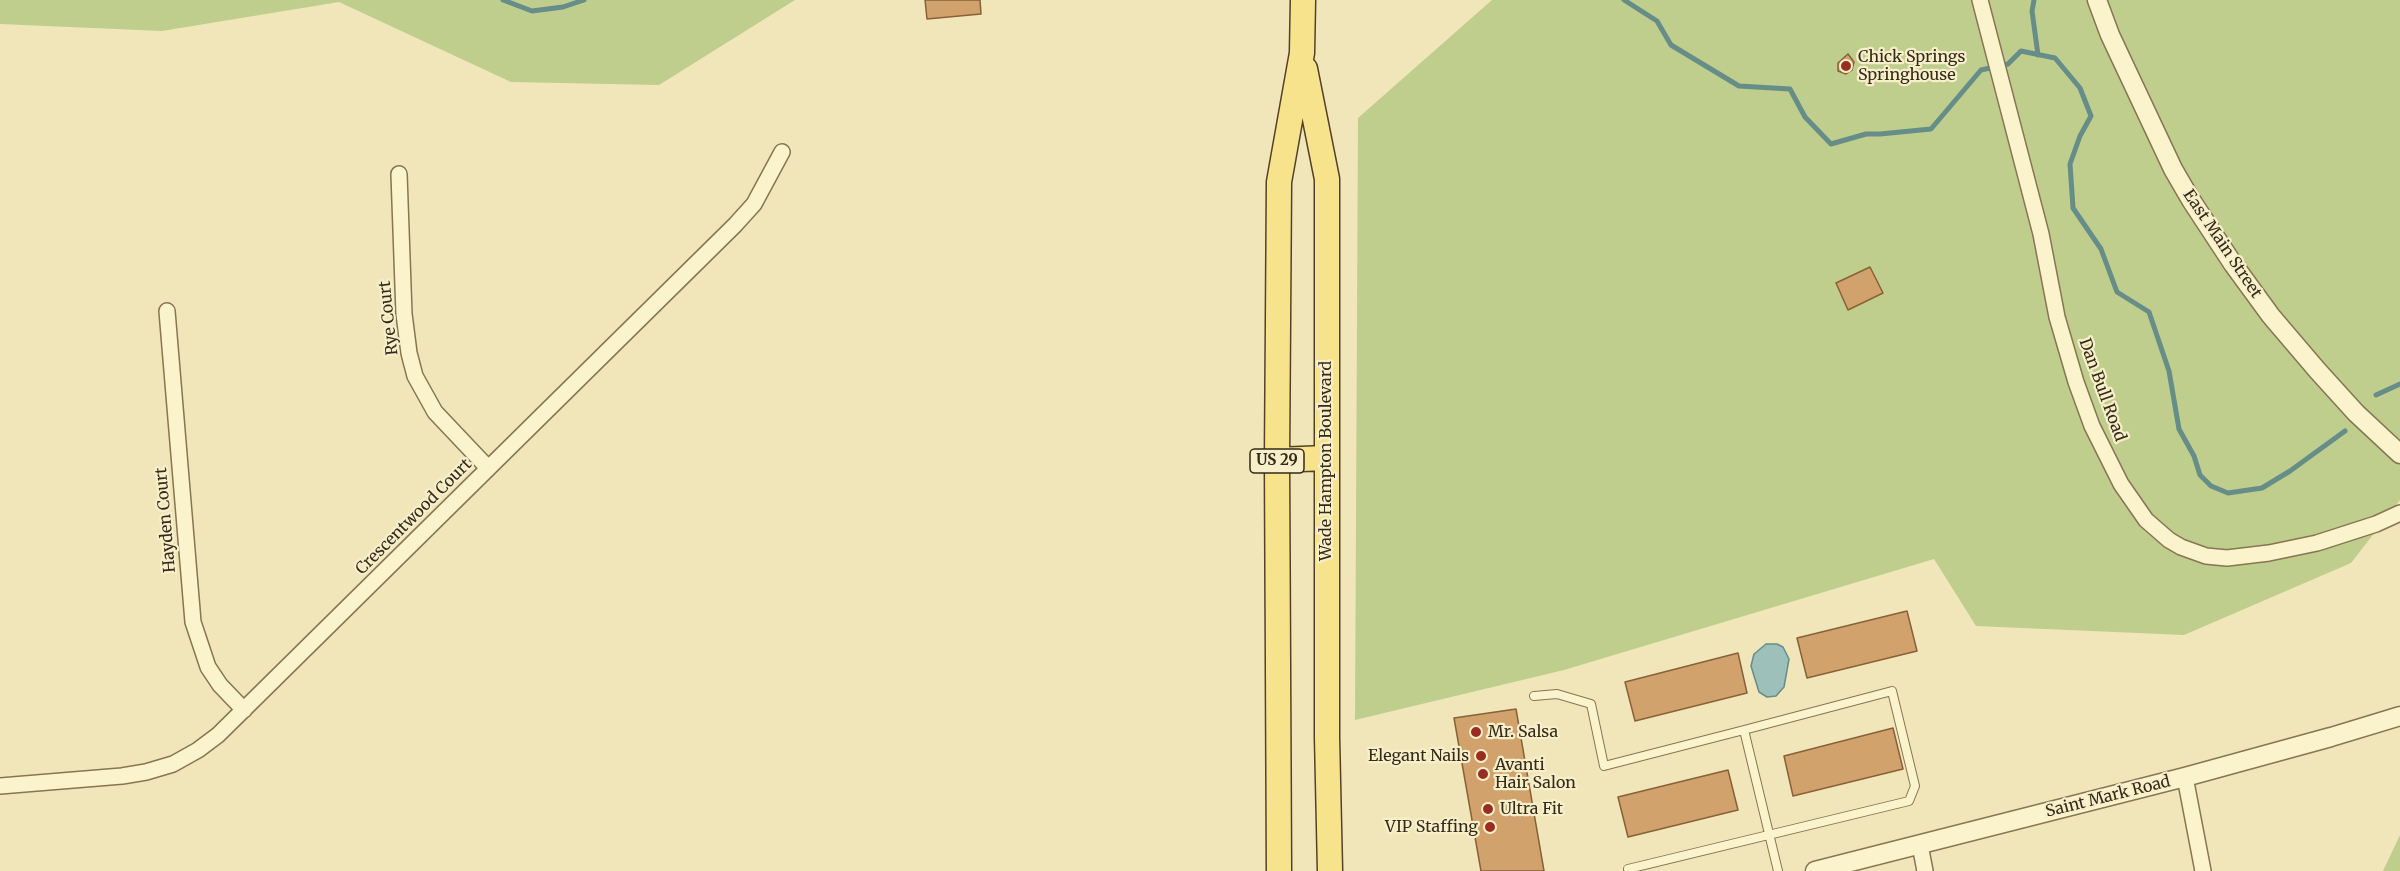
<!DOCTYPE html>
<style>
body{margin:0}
canvas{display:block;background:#f0e6b9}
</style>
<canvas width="2400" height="871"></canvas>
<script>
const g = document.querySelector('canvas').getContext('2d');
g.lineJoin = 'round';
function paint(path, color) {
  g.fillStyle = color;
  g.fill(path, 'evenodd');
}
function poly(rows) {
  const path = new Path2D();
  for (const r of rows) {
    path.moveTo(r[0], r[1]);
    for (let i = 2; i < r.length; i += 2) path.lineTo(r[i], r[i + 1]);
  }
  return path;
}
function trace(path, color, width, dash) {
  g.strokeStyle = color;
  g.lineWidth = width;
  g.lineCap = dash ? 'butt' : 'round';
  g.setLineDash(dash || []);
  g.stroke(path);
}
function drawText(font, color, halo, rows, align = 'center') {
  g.font = font + ' Merriweather,serif';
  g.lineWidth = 4.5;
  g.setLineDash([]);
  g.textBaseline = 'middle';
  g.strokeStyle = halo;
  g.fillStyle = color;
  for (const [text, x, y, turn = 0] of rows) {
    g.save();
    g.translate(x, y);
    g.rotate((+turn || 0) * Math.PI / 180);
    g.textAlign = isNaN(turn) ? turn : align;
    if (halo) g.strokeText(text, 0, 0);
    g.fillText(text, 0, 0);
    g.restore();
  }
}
paint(poly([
 [0,0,795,0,659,85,511,82,339,2,162,31,0,24],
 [1492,0,2400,0,2400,500,2351,563,2184,635,1976,626,1934,559,1564,670,1355,720,1358,118],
 [2400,835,2400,871,2383,871]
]), '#bfce8d');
const water = poly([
 [1766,644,1777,644,1783,647,1789,659,1784,687,1776,696,1767,697,1759,692,1751,666,1754,654,1766,644]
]);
paint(water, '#9ec0ba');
trace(water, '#668d88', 1.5);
trace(poly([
 [503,0,532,11,563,7,584,0],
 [1624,0,1657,21,1671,45,1739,86,1790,89,1805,117,1831,144,1866,134,1880,134,1931,129,1981,70,2008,64,2021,51,2055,58,2080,88,2091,116,2080,136,2070,164,2073,208,2101,249,2117,292,2149,312,2169,371,2179,429,2194,456,2200,475,2211,486,2228,493,2262,488,2290,471,2345,431],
 [2034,0,2032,11,2038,55],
 [2376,395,2400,384]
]), '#668d88', 5);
const building = poly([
 [925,0,980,0,981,14,927,19,925,0],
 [1848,54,1854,62,1852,70,1846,74,1838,71,1838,63,1848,54],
 [1870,267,1883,293,1848,310,1836,283,1870,267],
 [1907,611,1917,651,1807,678,1797,638,1907,611],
 [1738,653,1747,693,1635,721,1625,682,1738,653],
 [1516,709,1544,871,1481,871,1454,718,1516,709],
 [1893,728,1903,769,1793,796,1784,756,1893,728],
 [1728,770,1738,810,1628,837,1618,797,1728,770]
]);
paint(building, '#d1a26c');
trace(building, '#886138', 1.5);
const service = poly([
 [1534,696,1557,694,1591,704,1604,766,1744,730,1778,871],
 [1628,869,1909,801,1915,786,1892,691,1744,730]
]);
const minor = poly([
 [1980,0,2041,234,2057,317,2076,382,2092,426,2121,484,2146,520,2169,540,2181,547,2206,556,2227,558,2269,553,2317,543,2376,524,2400,513],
 [399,174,404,314,409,353,415,376,435,412,488,468],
 [167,311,193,622,208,667,220,685,244,710],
 [2185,777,2203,871],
 [0,786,122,776,146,772,173,764,198,750,218,735,735,225,754,204,782,152],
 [1920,845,1925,871]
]);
const tertiary = poly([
 [2097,0,2110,35,2173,169,2191,200,2233,264,2271,316,2317,370,2356,413,2400,454],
 [1815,871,2185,777,2331,737,2400,716]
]);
const primary = poly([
 [1305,69,1327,179,1327,737,1330,871],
 [1277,460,1326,458],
 [1279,871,1277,460,1279,182,1302,53,1303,0]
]);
trace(service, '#877553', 10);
trace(minor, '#877553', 18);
trace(tertiary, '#877553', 21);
trace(primary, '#544228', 27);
trace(service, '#fbf3cc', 8);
trace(minor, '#fbf3cc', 15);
trace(tertiary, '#fbf3cc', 18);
trace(primary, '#f8e38d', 24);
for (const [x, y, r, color] of [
 [1846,66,6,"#9a2d20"],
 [1476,732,6,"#9a2d20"],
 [1481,756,6,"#9a2d20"],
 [1483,774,6,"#9a2d20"],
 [1488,809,6,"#9a2d20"],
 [1490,827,6,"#9a2d20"]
]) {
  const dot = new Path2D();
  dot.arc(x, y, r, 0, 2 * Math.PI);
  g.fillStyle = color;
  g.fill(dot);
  trace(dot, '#f7efc9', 2);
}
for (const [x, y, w] of [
 [1277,461,54]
]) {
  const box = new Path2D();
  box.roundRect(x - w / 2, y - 12, w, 24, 4.5);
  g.fillStyle = '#f7efc9';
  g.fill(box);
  trace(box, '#352a19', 1.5);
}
drawText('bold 15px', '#352a19', null, [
 ["US 29",1277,461]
]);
drawText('16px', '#352a19', '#f7efc9', [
 ["Chick Springs",1858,57],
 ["Springhouse",1858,75],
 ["Mr. Salsa",1488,732],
 ["Elegant Nails",1469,756,"right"],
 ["Avanti",1495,765],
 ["Hair Salon",1495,783],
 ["Ultra Fit",1500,809],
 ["VIP Staffing",1478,827,"right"]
], 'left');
drawText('16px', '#352a19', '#f7efc9', [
 ["East Main Street",2222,244,56],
 ["Rye Court",389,318,-96],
 ["Dan Bull Road",2102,390,70],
 ["Wade Hampton Boulevard",1326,461,-90],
 ["Crescentwood Court",414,517,-45],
 ["Hayden Court",166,520,-95],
 ["Saint Mark Road",2108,797,-14]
]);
</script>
